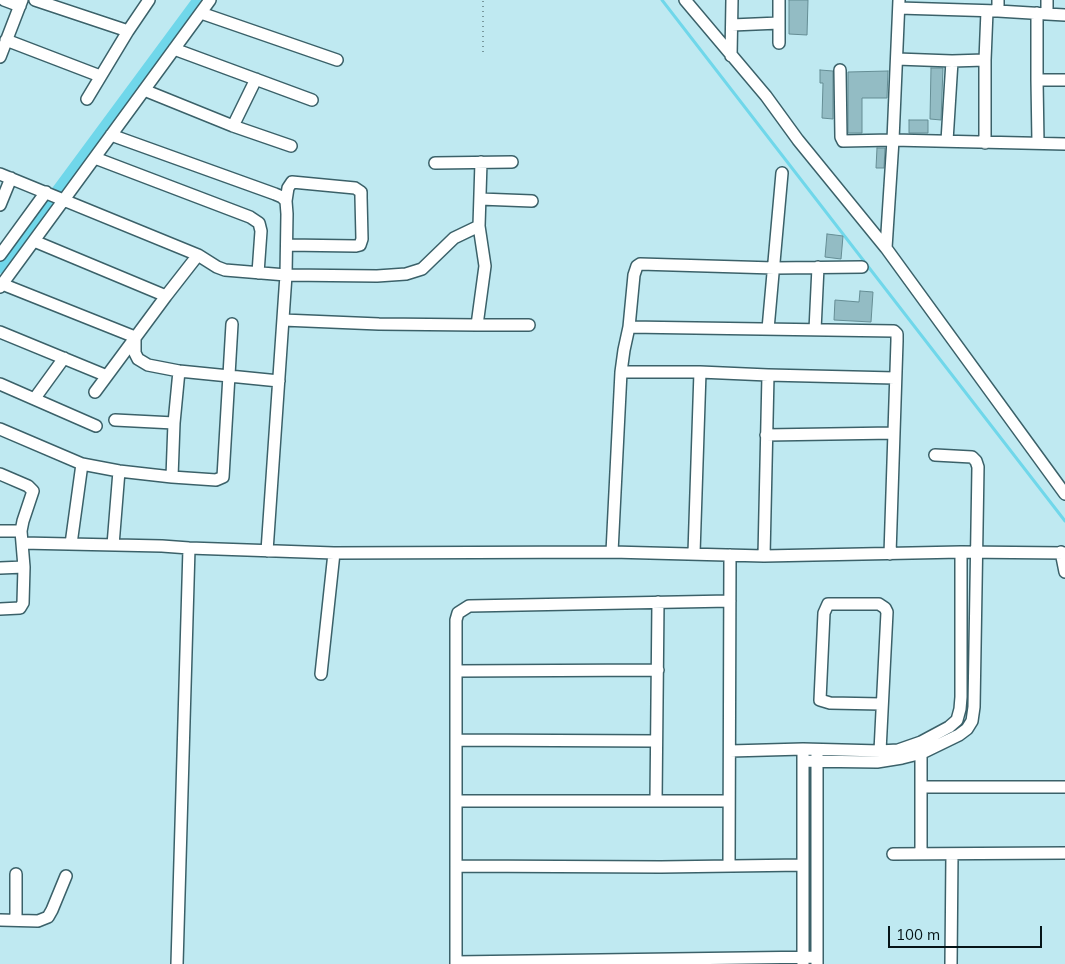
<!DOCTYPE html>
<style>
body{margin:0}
#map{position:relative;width:1065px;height:964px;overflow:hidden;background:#bfe9f1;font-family:Mulish,sans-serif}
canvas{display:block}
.scale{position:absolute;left:888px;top:926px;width:154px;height:22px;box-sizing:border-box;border:2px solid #051417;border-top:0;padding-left:6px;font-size:15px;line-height:18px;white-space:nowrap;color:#051417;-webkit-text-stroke:4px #bfe9f1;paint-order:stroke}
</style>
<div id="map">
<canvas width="1065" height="964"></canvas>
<div class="scale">100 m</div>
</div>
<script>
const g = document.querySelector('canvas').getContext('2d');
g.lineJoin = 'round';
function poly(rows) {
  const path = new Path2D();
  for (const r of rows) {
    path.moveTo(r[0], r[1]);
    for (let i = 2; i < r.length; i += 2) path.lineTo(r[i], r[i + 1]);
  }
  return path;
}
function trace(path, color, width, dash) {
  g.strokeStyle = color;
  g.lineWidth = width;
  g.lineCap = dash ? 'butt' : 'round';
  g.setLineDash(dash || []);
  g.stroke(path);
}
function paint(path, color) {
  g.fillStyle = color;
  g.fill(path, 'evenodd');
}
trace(poly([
 [662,0,1065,521]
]), '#70d7ea', 3);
trace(poly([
 [0,268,198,0]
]), '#70d7ea', 11);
const building = poly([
 [789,0,808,0,807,35,789,34,789,0],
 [931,68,943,68,941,120,930,119,931,68],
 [820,70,833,71,833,119,822,118,823,83,820,83,820,70],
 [888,71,887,98,862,98,862,133,848,133,848,72,888,71],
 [909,120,928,120,928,133,909,133,909,120],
 [877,148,885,148,884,168,876,168,877,148],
 [827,234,843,236,841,259,825,257,827,234],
 [860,291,873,292,871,322,834,320,835,300,859,302,860,291]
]);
paint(building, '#93bcc4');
trace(building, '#658d94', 1);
const minor = poly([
 [4,0,20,6],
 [35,0,128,31],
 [685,0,766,96,798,140,886,248,1065,494],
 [899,8,998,11,998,0],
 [998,11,1047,14,1047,0],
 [201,13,337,60],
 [1037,13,1037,80],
 [1047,14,1065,15],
 [732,25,779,23],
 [6,40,100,76],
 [779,43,779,0],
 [174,49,312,100],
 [731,56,732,0],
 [0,57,22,0],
 [897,59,952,61,985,60],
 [840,70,841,137,843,141,893,140,1065,144],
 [144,90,233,126,291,146],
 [87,99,128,31,149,0],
 [233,126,256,79],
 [111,135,275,194,282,197,286,201,287,214,286,275,267,551],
 [947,141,952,61],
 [985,143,985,60,987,11],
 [1038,143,1037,80,1065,80],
 [95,158,250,217,259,223,261,231,258,273],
 [435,163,512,162],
 [0,174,198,255,217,267,225,270,286,275,377,276,406,274,422,269,454,238,479,226,481,162],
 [480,199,532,201],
 [286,201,288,188,292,182,355,188,361,192,361,197,362,239,360,245,356,246,287,245],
 [0,205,11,178],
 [34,241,166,296],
 [886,248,893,140,899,0],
 [0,255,46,192],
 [2,284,135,337,135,353,138,359,148,365,179,371,279,381],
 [0,287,210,0],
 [283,320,379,324,477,325,485,266,479,226],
 [477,325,529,325],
 [629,327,894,331,897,334,897,341,890,554],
 [768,329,782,173],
 [815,330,818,267],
 [0,332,107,376],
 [621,372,624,350,629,327,634,275,637,266,640,264,774,268,862,267],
 [0,384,96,426],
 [95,392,166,296,198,255],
 [35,398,64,358],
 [115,420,174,423],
 [0,429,82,464],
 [766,435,894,433],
 [0,474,28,486,33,491,23,521,21,531,24,567,23,603,20,608,0,609],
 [172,477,174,423,179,371],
 [0,531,21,531],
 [22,543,162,546,189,548,334,553,612,552,764,556,961,552,1065,553],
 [71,544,82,464,119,471,172,477,216,480,223,477,232,324],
 [113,545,119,471],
 [612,552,621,372,700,372,768,375,895,378],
 [1061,552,1065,572],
 [694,553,700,372],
 [764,556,768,375],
 [0,568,24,567],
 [456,671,658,670],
 [321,674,334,553],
 [456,740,656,741],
 [730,751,803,749],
 [880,751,887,612,885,608,879,604,828,604,824,613,820,700,830,703,881,704],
 [817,753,817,964],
 [803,761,877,762,902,758,922,753,959,735,967,729,972,721,974,707,978,467,976,461,972,457,935,455],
 [921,787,1065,787],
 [456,801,729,801],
 [656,801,658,602],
 [893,854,1065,853],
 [921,854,921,746],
 [729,865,730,555],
 [456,866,661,867,803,865],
 [16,874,16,920],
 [0,920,38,921,48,917,52,910,66,876],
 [456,962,817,957],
 [177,964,189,548],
 [456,964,456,620,458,613,469,606,730,601],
 [803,964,803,749,880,751,898,750,921,742,949,727,957,720,960,709,961,697,961,552],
 [951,964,952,854]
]);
trace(minor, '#3b6169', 14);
trace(poly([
 [483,52,483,0]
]), '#77979d', 2, [1, 4]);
trace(minor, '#fff', 11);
</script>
